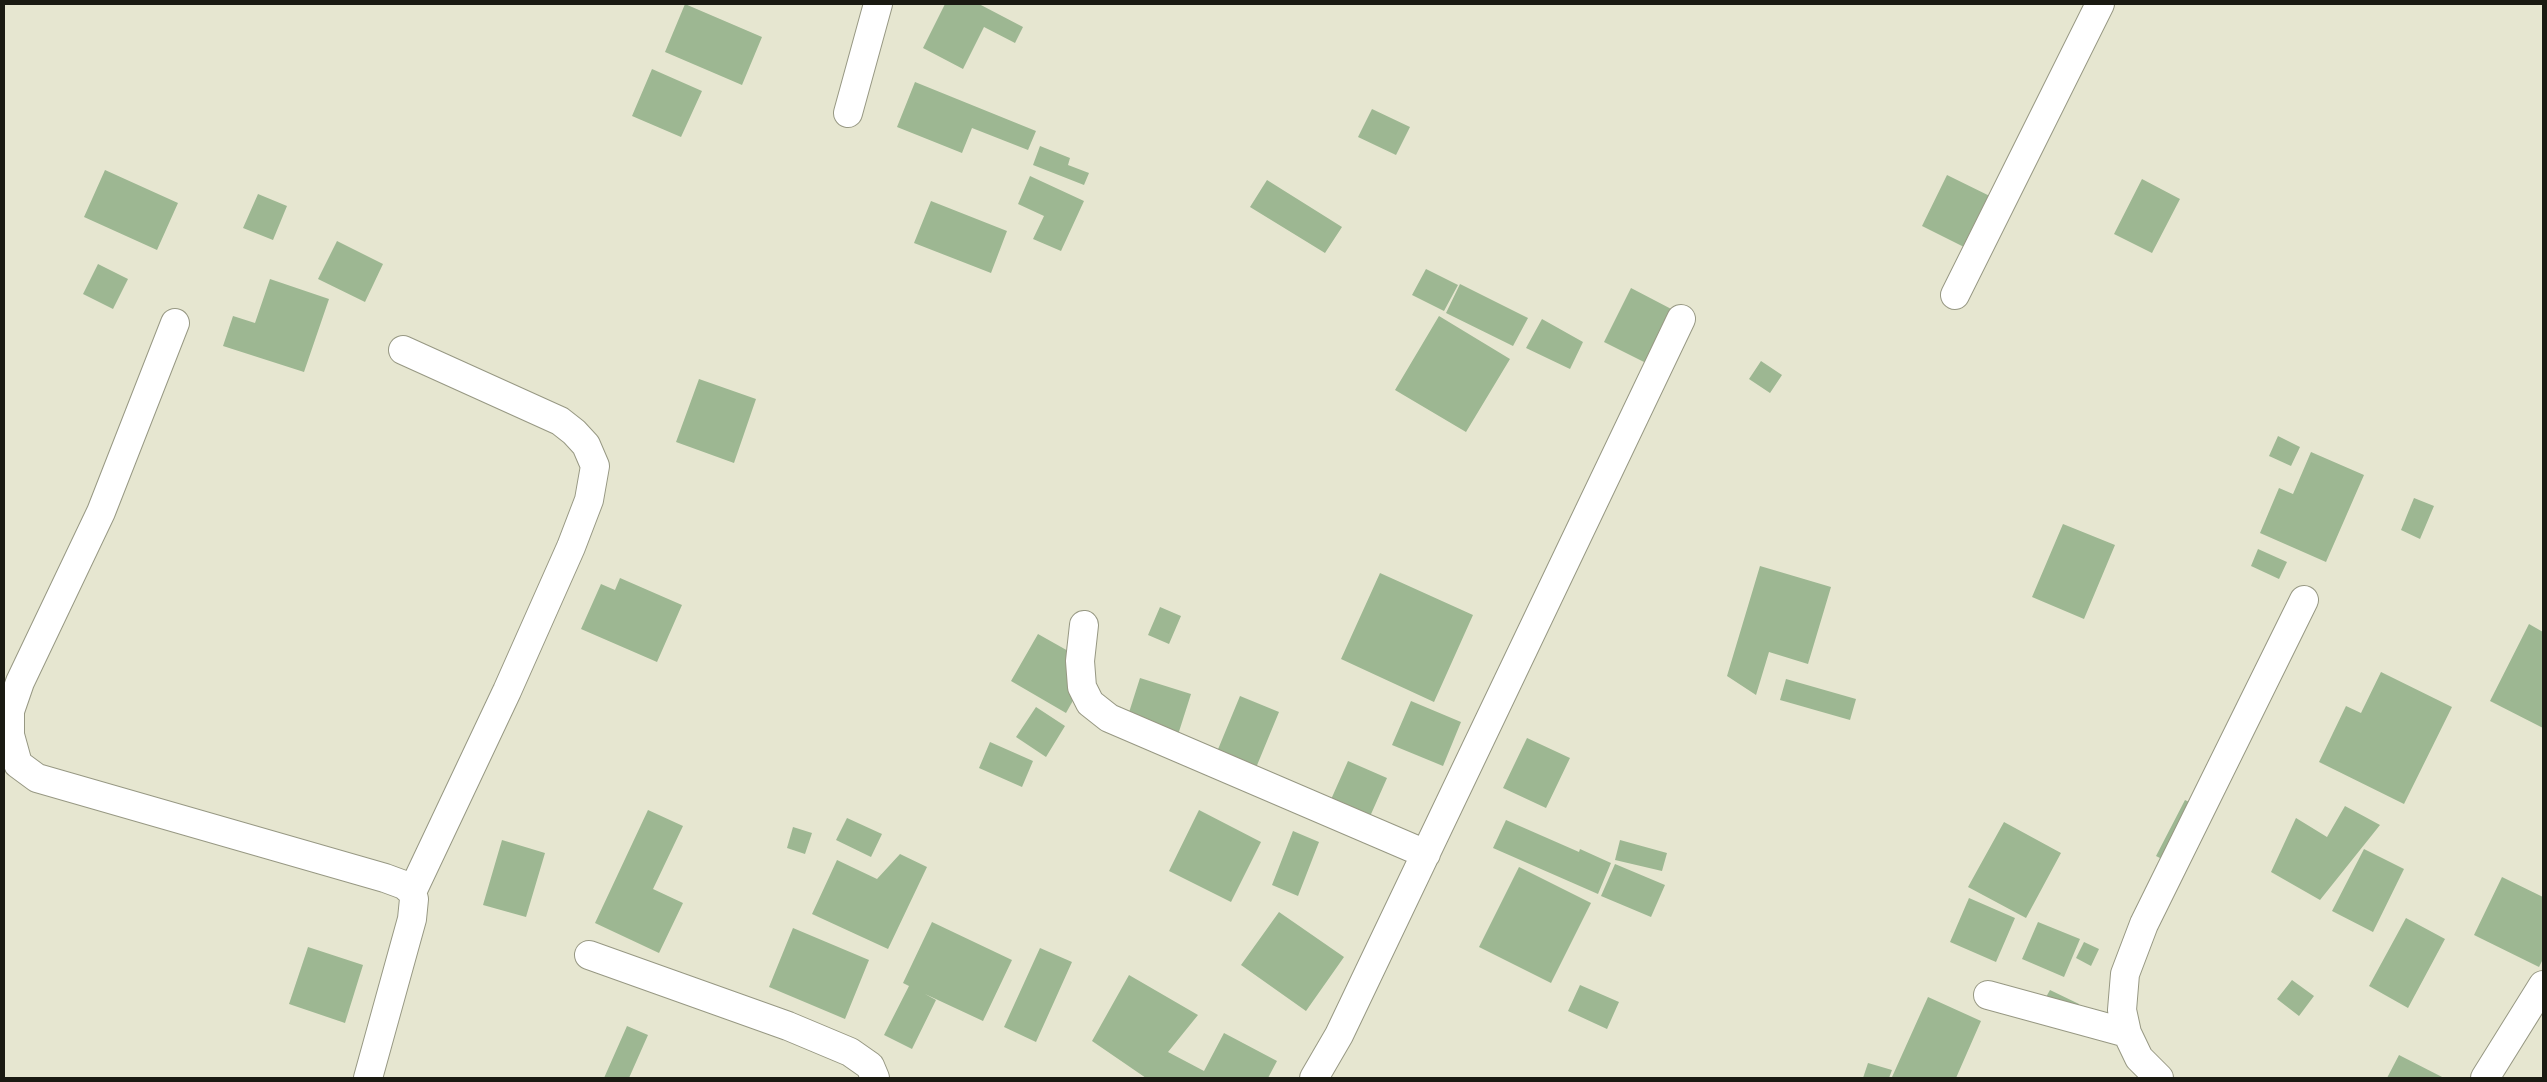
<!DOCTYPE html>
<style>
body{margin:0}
#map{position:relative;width:2547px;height:1082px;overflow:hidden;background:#e6e6d0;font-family:Manrope,sans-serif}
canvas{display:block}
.frame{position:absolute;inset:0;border:5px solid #1a1a12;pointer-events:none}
</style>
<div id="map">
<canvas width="2547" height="1082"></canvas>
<div class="frame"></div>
</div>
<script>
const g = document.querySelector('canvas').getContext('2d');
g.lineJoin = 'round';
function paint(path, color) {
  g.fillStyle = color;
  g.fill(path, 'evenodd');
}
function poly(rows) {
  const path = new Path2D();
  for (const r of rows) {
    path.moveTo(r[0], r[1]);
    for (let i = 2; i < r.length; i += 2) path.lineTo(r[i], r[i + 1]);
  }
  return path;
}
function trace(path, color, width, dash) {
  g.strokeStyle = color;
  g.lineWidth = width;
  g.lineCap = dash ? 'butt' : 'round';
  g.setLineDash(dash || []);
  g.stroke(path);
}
paint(poly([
 [685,4,762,37,742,85,665,52],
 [945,4,979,4,1023,27,1015,43,984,27,963,69,923,48],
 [652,69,702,91,681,137,632,116],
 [915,82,1036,131,1028,150,972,128,962,153,897,127],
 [1372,109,1410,127,1396,155,1358,137],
 [1040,146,1070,158,1068,165,1089,173,1084,185,1033,165],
 [105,170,178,203,157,250,84,217],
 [1947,175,2006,204,1980,255,1922,226],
 [1030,176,1084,201,1061,251,1033,239,1044,216,1018,204],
 [2142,179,2180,199,2152,253,2114,234],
 [1267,180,1342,227,1325,253,1250,207],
 [258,194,287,206,273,240,243,228],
 [931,201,1007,231,991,273,914,243],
 [337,241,383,264,365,302,318,279],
 [98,264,128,279,113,309,83,294],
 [1426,269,1458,285,1444,311,1412,295],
 [270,279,329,299,304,372,223,346,233,316,255,323],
 [1460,284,1528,318,1513,346,1446,313],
 [1631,288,1677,312,1650,365,1604,342],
 [1439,316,1510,359,1466,432,1395,390],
 [1542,319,1583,342,1570,369,1526,348],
 [1761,361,1782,375,1770,393,1749,379],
 [699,379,756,399,734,463,676,442],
 [2278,436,2300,447,2291,466,2269,456],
 [2311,452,2364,475,2326,562,2260,533,2279,488,2293,494],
 [2414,498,2434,506,2420,539,2401,530],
 [2063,524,2115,545,2084,619,2032,597],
 [2258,549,2287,562,2279,579,2251,566],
 [1760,566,1831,587,1808,664,1769,652,1756,695,1727,676],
 [1380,573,1473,615,1434,702,1341,659],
 [620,578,682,605,657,662,581,629,601,584,615,590],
 [1160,607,1181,616,1169,644,1148,635],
 [2529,624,2543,632,2543,728,2490,701],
 [1038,634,1093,665,1066,713,1011,681],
 [2381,672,2452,707,2404,804,2319,762,2346,706,2361,713],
 [1140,678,1191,694,1176,741,1125,725],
 [1786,679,1856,699,1850,720,1780,700],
 [1240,696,1279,712,1253,775,1214,759],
 [1411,701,1461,722,1443,766,1392,745],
 [1036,707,1065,726,1046,757,1016,737],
 [1527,738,1570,758,1546,808,1503,788],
 [990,742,1033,761,1022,787,979,768],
 [1348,761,1387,778,1368,821,1329,804],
 [2185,800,2210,812,2182,869,2156,856],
 [2345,806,2380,825,2320,900,2271,872,2296,818,2327,837],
 [648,810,683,826,653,889,683,903,659,953,595,923],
 [1199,810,1261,842,1231,902,1169,871],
 [847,818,882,834,871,857,836,840],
 [1506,820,1579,852,1580,849,1611,863,1598,894,1493,848],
 [2004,822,2061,853,2026,918,1968,887],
 [793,827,812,833,805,854,787,848],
 [1293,831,1319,842,1298,896,1272,885],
 [502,840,545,853,526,917,483,905],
 [1620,840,1667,853,1662,871,1615,860],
 [2364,849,2404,869,2373,932,2332,911],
 [900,854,927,867,888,949,812,914,837,860,877,879],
 [1615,864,1665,885,1651,917,1601,896],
 [1519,867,1591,903,1551,983,1479,947],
 [2502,877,2543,897,2543,959,2539,967,2474,935],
 [1969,898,2015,918,1996,962,1950,942],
 [1279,912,1344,957,1306,1011,1241,965],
 [2406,918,2445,939,2408,1008,2369,986],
 [932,922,1012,960,983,1021,925,994,936,1000,912,1049,884,1035,909,986,903,983],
 [2038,922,2080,939,2064,977,2022,959],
 [793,928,869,960,845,1019,769,987],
 [2084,942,2099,949,2091,966,2076,958],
 [308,947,363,965,345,1023,289,1004],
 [1040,948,1072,962,1036,1042,1004,1027],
 [1129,975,1198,1015,1168,1052,1204,1071,1224,1033,1277,1061,1268,1078,1146,1078,1092,1041],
 [2292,980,2314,996,2299,1016,2277,999],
 [1580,985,1619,1002,1607,1029,1568,1011],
 [2050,990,2079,1004,2071,1020,2041,1006],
 [1928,997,1981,1021,1956,1078,1894,1078,1892,1077],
 [627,1026,648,1035,629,1078,604,1078],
 [2399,1055,2444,1078,2387,1078],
 [1868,1063,1892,1070,1889,1078,1863,1078]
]), '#9db792');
const minor = poly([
 [848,113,878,4],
 [1955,295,2100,4],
 [175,323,101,512,20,682,10,711,10,735,18,764,37,778,385,878,404,885,412,892,414,899,412,919,368,1078],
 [403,350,560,421,574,432,586,445,595,466,589,500,571,547,507,691,412,892],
 [1084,625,1080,661,1082,687,1090,703,1109,718,1426,854],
 [589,955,788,1026,850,1052,870,1066,875,1078],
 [1988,995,2127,1033],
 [1314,1078,1339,1035,1681,319],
 [2159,1078,2139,1058,2127,1033,2122,1010,2125,974,2144,924,2304,600],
 [2485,1078,2543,985]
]);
trace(minor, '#979883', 30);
trace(minor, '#fff', 28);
</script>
